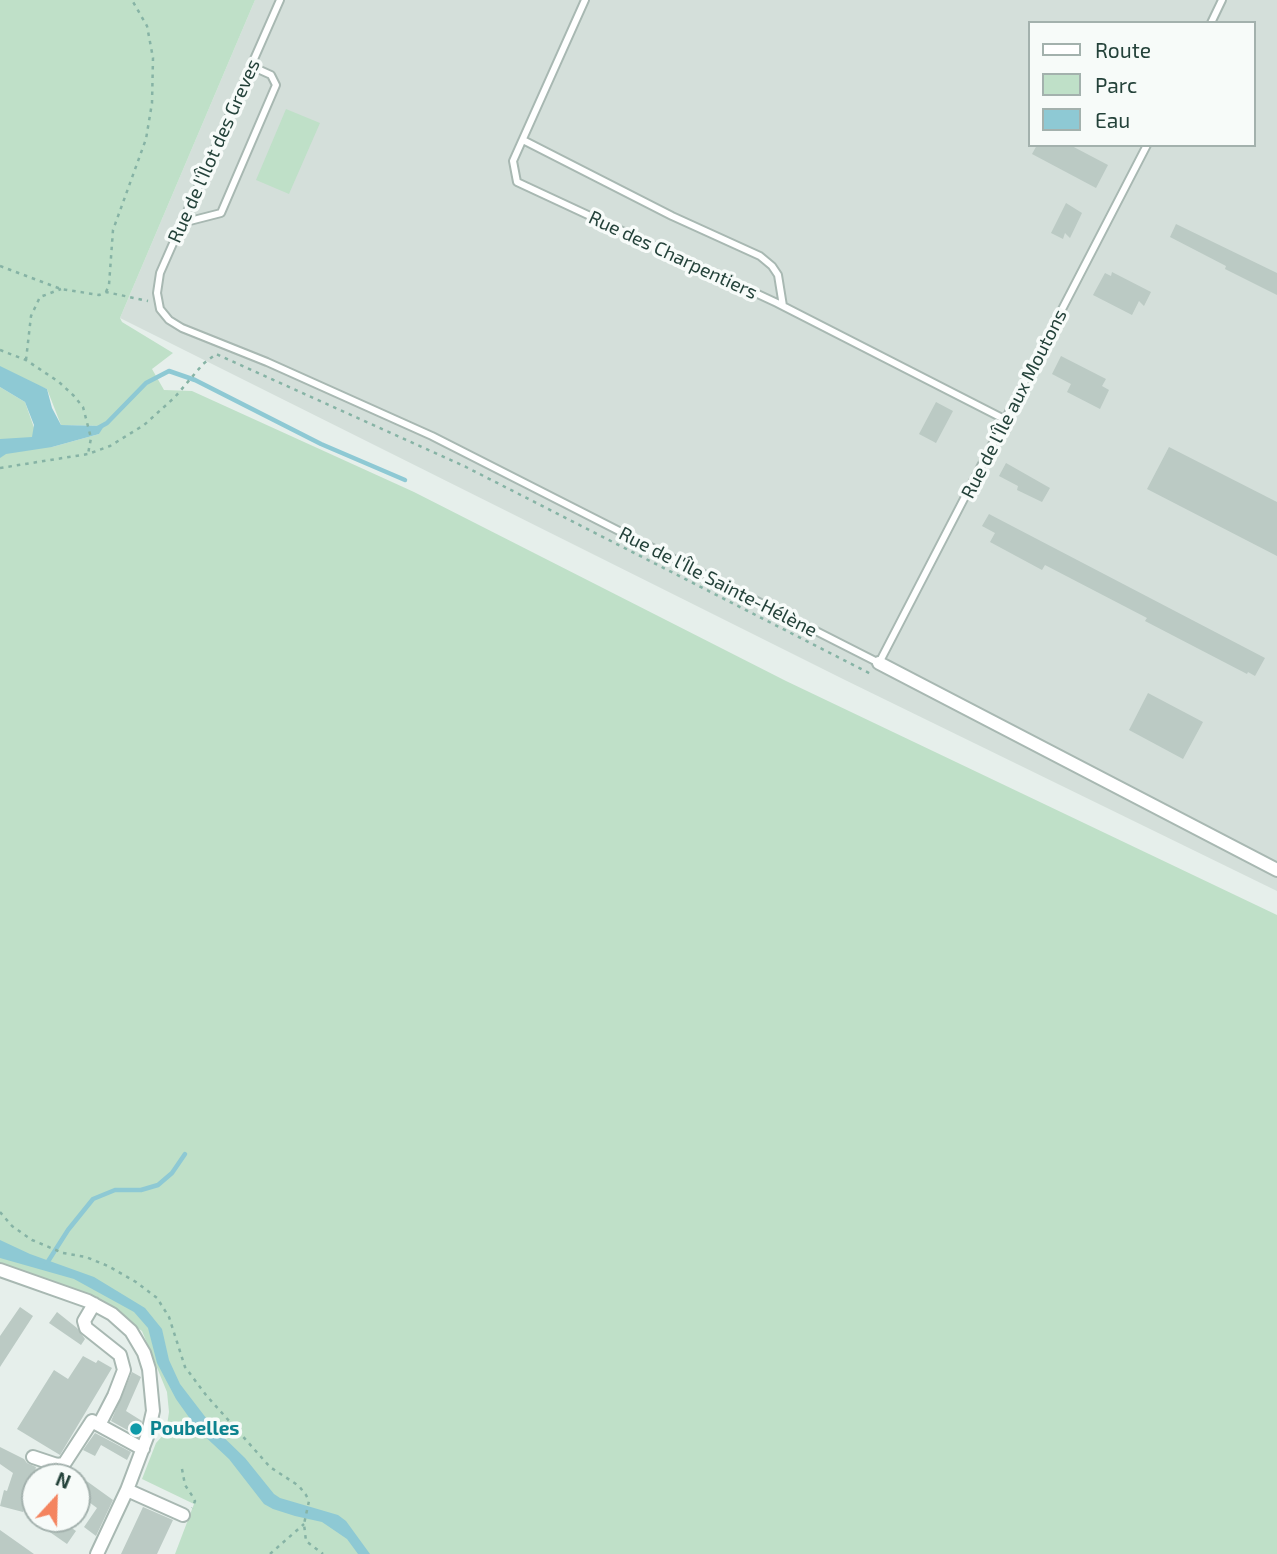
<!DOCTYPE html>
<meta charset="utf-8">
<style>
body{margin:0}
#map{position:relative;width:1277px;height:1554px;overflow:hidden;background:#e6efeb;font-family:"Exo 2",sans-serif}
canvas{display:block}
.legend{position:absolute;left:1028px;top:21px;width:228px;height:126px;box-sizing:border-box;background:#f7fbf9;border:2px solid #a3b1ad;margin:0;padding:9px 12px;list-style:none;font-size:21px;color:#24423a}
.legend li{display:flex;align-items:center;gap:14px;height:35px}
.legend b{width:35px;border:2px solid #a3b1ad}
.north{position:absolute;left:21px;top:1463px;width:70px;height:70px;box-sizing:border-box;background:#f7fbf9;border:2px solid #a3b1ad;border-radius:50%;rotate:22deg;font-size:19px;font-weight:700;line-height:28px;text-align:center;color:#24423a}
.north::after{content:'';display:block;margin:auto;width:24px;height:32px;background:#f4845f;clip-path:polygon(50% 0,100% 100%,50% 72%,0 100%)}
</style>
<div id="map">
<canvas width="1277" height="1554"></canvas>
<ul class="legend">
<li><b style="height:9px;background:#fff"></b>Route</li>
<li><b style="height:19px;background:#bfe0c8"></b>Parc</li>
<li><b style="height:19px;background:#8ec9d4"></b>Eau</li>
</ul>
<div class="north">N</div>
</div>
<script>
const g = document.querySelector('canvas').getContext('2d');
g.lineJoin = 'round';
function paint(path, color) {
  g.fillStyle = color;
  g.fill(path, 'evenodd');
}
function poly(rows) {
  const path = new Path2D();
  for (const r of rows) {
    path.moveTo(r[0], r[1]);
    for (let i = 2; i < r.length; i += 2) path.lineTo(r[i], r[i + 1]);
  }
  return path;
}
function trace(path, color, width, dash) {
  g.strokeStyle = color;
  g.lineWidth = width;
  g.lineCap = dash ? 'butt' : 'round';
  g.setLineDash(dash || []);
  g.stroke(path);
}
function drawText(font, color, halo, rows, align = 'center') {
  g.font = font + ' "Exo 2",sans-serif';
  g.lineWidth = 7;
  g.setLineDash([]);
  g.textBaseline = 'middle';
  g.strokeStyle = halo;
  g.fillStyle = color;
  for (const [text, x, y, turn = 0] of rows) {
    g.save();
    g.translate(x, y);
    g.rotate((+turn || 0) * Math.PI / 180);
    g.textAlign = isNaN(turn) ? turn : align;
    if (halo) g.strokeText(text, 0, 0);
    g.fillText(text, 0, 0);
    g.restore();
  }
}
paint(poly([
 [255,0,1277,0,1277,891,845,680,120,318],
 [1030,23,1254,23,1254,145,1030,145]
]), '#d4dfda');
paint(poly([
 [0,0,255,0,120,318,122,322,173,353,152,369,164,390,192,391,414,492,786,681,1277,915,1277,1554,175,1554,194,1504,142,1479,156,1443,166,1432,169,1412,167,1392,142,1331,91,1295,0,1263,0,387,25,402,39,442,52,447,99,434,102,426,61,425,47,389,0,370],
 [286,109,320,123,289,194,256,180]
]), '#bfe0c8');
paint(poly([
 [0,366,47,389,52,408,61,425,104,426,99,434,52,447,6,454,0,458,0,439,32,437,34,425,25,402,0,387],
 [0,1240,30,1254,94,1277,145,1308,162,1329,169,1360,180,1384,213,1427,245,1458,274,1494,280,1498,338,1515,346,1521,370,1554,358,1554,347,1539,322,1522,295,1516,273,1509,264,1504,229,1459,198,1430,176,1399,157,1363,148,1328,134,1312,74,1279,0,1258]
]), '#8ec9d4');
trace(poly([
 [98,428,107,423,146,383,169,371,195,380,321,444,405,480],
 [47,1263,68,1230,93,1199,115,1190,141,1190,158,1185,172,1173,185,1154]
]), '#8ec9d4', 4.5);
paint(poly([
 [1037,145,1070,145,1108,165,1096,188,1032,154],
 [1066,203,1082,213,1070,238,1065,233,1063,239,1051,233],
 [1176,224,1277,273,1277,295,1225,269,1226,266,1170,237],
 [1112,272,1151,292,1144,306,1139,301,1132,315,1093,295,1105,273,1111,276],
 [1061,356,1106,379,1102,386,1109,390,1100,409,1067,392,1071,384,1052,374],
 [936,402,953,411,936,443,919,434],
 [1169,447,1277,502,1277,556,1147,489],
 [1006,463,1050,488,1042,502,1017,490,1018,486,999,476],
 [989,514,1265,658,1255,676,1248,672,1247,674,1145,621,1147,618,1045,565,1042,570,990,542,995,533,982,526],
 [1148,693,1203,722,1183,759,1129,730],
 [20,1307,33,1316,0,1367,0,1336],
 [57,1312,77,1328,85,1339,81,1345,49,1323],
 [83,1356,96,1363,98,1360,112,1368,60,1455,17,1429,54,1370,68,1379],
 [132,1372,141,1377,126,1411,142,1421,138,1436,111,1421],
 [95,1433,131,1452,127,1460,101,1445,95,1456,83,1450],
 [0,1447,24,1459,27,1463,36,1467,23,1512,0,1506,4,1490,7,1491,13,1473,0,1464],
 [77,1478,88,1482,113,1500,96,1536,84,1527,97,1508,77,1493],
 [143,1507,173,1520,157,1554,121,1554],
 [31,1519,59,1519,76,1531,67,1544],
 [0,1530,34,1554,0,1554]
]), '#bbcac4');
const service = poly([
 [280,0,160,273,157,293,160,309,169,320,182,328,267,362,432,436,879,663,1147,145],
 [585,0,513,161,517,182,777,303,1006,420],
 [1211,23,1222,0],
 [523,140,672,216,760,256,772,266,778,275,783,306],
 [182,223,221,213,276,85,271,75,251,66]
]);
const minor = poly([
 [879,663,1277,870],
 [0,1270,88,1301,112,1314,131,1331,144,1353,149,1369,153,1411,147,1437,127,1490,97,1554],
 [94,1304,84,1321,86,1328,120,1355,124,1370,114,1396,99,1425,143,1449],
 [33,1457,57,1465,64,1464,92,1421,99,1425],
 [127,1490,183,1515]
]);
trace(service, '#a8b8b2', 10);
trace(minor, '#a8b8b2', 16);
trace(poly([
 [0,266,61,289,99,295,106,292,148,301],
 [106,292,109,285,113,230,146,139,152,103,153,58,147,26,132,0],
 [0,350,26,360,59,382,74,396,83,407,91,438,88,454],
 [26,360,31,316,40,297,61,289],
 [0,468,88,454,110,446,144,425,175,397,203,364,216,354,466,467,871,674],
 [0,1212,12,1226,32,1240,63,1253,86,1257,108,1266,136,1282,157,1298,169,1317,185,1367,206,1395,270,1467,299,1486,306,1495,309,1501,304,1524,306,1541,323,1554],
 [182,1469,185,1485,193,1497,195,1501,192,1508],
 [270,1554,304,1524]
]), '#86b3a5', 2.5, [3.5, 5]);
trace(service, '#fff', 6);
trace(minor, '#fff', 12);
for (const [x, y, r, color] of [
 [136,1429,7,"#0f9aa8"]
]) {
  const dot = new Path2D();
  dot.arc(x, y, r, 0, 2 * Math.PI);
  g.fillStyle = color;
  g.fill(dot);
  trace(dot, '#f7fbf9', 2.5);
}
drawText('19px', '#24423a', '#f7fbf9', [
 ["Rue de l'Îlot des Greves",214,151,-66],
 ["Rue des Charpentiers",673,255,25],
 ["Rue de l'Île aux Moutons",1014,404,-63],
 ["Rue de l'Île Sainte-Hélène",718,582,27]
]);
drawText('bold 19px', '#0d838f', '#f7fbf9', [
 ["Poubelles",150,1429]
], 'left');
</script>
